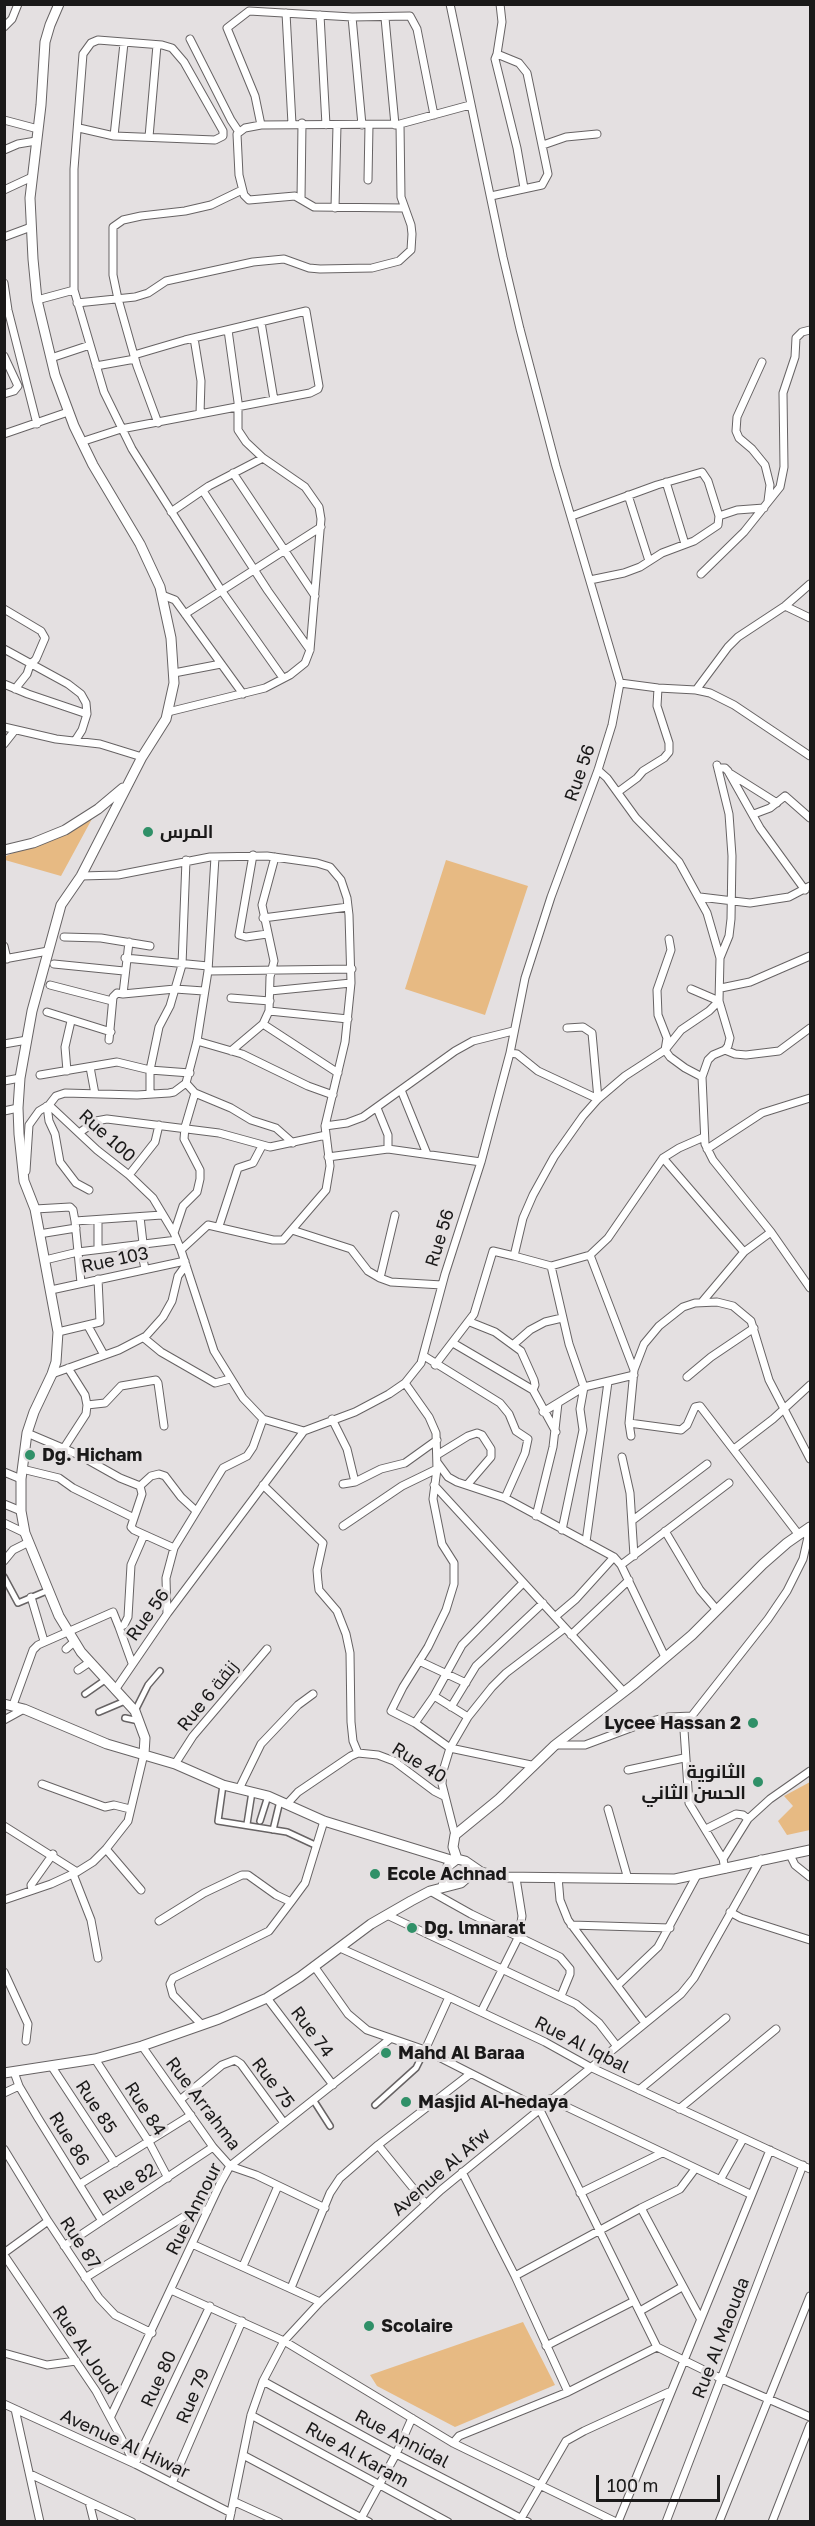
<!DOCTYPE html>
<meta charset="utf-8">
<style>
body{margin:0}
#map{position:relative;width:815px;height:2526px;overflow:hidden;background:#e4e0e1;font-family:"Golos Text",sans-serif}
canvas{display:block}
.frame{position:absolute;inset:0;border:6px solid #1a1919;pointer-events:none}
.scale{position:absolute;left:596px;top:2475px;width:124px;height:27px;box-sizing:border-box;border:3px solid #1a1919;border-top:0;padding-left:8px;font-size:18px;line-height:21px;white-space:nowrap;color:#1a1919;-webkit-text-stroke:4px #e4e0e1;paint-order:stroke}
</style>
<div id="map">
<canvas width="815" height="2526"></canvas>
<div class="frame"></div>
<div class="scale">100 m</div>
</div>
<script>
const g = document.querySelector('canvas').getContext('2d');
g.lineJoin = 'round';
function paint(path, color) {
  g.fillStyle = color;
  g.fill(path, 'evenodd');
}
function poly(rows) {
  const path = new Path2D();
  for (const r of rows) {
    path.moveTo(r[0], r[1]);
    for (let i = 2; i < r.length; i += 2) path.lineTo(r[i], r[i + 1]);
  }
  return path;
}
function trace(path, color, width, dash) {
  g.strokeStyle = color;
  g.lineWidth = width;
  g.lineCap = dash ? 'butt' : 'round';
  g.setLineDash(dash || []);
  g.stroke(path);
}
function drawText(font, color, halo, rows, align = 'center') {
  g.font = font + ' "Golos Text",Cairo,sans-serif';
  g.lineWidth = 6;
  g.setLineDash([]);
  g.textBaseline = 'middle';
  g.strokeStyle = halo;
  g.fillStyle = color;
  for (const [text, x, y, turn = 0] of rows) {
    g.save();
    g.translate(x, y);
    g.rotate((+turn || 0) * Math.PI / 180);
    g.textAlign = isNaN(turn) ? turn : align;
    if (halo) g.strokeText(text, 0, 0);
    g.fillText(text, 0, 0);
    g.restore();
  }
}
paint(poly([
 [93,817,61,876,5,860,4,857],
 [446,860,528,886,485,1015,405,989],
 [810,1782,810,1830,787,1835,778,1821,793,1806,784,1796],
 [523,2322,555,2385,455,2427,377,2386,370,2375]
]), '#e7ba83');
const pedestrian = poly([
 [4,1577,18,1603,49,1590],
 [85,1694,105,1680],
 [135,1711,148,1685,160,1671],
 [99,1712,125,1701],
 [125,1718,139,1721],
 [223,1785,218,1821,287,1832,315,1845],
 [260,1821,268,1796],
 [247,1824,252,1792],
 [273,1830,280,1801],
 [314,2101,330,2126],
 [375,2105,416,2068,425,2050]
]);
const minor = poly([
 [286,13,292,124],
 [320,15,326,125],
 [352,17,362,125],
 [385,18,395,125],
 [4,27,12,19,18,4],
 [190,39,231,120,239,132],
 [497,54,502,22,500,4],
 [4,120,38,129],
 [261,125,255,96,227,28,249,11,352,17,410,16,417,29,434,115],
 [79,128,114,136,215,140,223,136,223,131,184,62,172,48,162,45,98,40,91,43,83,54,74,169,74,290,104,392,132,449,221,590,283,678],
 [114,136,124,43],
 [149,137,157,45],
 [543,145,566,137,597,134],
 [4,150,18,144,36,141],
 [368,180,369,125],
 [4,190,32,177],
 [491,196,542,185,548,174,527,73,519,63,497,54,495,59,517,148,524,188],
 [301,199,302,123],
 [335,208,337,125],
 [404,208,314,207,295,196,249,200,244,195,239,175,237,134,245,128,261,125,400,124,470,105],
 [4,237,31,227],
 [4,283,8,310,37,424],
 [37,300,74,290],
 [77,303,135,297,148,293,166,281,253,262,284,259,309,268,320,269,372,268,399,261,411,250,412,234,411,225,401,197,400,124],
 [261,322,274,400],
 [228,330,238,402,238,430,246,442,263,458],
 [194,338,201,381,200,414],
 [4,356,18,386,14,391,4,394],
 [51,358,90,345],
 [762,362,737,417,736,431,739,438,752,449,765,465,770,485,768,501],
 [96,366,135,359],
 [158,423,137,366,118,299,113,275,113,227,123,220,141,216,185,211,211,205,242,190],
 [4,434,68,412],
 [81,442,121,429,310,393,318,389,319,386,306,311,185,340,134,355],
 [233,473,315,596],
 [666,482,685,544],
 [203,491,268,591,310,650],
 [628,495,649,561],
 [572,516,657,485,702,472,708,481,719,516,718,525,694,541,662,553,640,567,624,573,590,580],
 [719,516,737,510,764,508],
 [701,574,744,532,780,487,784,467,783,393,795,357,796,338,802,332,810,330],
 [162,595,175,600,243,694],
 [785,606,810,618],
 [4,609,41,631,45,638,36,659,30,665,27,674,15,689],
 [185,614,321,527],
 [4,649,68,684,81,694,86,703,87,714,82,730,75,741],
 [174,673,221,664],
 [620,683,658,688,696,690,710,693,734,705,810,756],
 [4,684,28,694,87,714],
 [696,690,728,647,738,637,785,606,810,584],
 [168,712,265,688,290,675,305,663,310,650,321,519,319,507,305,487,263,458,209,486,171,512],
 [4,727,56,739,100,744,142,757],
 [4,744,15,730],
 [717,765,729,814,732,856,731,919,729,936,720,958],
 [718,768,725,768,728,771,760,828,805,890],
 [598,770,607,778,636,818,679,862,707,913,720,958,719,1001,730,1038,728,1046,725,1050,713,1055,708,1060,702,1077,705,1144,713,1160,771,1232,810,1288],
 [731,774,777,803],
 [618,792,637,778,643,771,664,758,669,752,669,743,657,706,658,688],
 [754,814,770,808,785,796,810,818],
 [253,855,239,935,246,937,267,934],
 [81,876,118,875,210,857,267,856,317,863,330,867,341,880,347,898,349,915,351,983,345,1042,325,1126,330,1166,326,1190,283,1240,273,1240,208,1225,181,1250],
 [700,897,750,903,789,897,810,886],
 [263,918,348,907],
 [64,937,101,938,150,946],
 [669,939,671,950,657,990,658,1015,667,1038,665,1050,670,1057,685,1068,702,1077],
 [4,946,7,959],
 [125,958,208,966],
 [4,959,48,951],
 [54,964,124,971],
 [208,971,352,969],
 [50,985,112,1001],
 [721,988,750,982,810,956],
 [270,991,351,983],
 [123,994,175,989,204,991],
 [231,998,270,1001],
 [269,1011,348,1019],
 [47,1012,111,1032],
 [263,1024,338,1073],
 [567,1028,583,1027,592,1033,598,1099],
 [109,1040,113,997,117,993,123,994,129,942],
 [197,1041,242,1054,308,1086,333,1095],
 [4,1044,27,1040],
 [725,1050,735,1054,746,1055,779,1051,810,1028],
 [231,1051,263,1024,269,1011,270,977,274,961,262,905,275,857],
 [510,1053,517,1054,538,1071,598,1099],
 [90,1067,95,1094],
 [67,1071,65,1047,71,1021],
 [40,1075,117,1062,150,1070,190,1073],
 [4,1081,20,1078],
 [401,1090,427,1154],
 [195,1093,231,1108,251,1120,276,1128,293,1143],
 [150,1094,150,1070,159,1027,170,1006,182,965,186,860],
 [49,1105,56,1096,65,1093,137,1095,169,1093,174,1092,186,1083,197,1041,208,971,215,857],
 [47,1106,49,1121,55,1134,60,1162,76,1183,89,1190],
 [377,1108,388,1135,388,1149],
 [4,1111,18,1108],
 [325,1126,347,1123,363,1117,455,1051,473,1041,513,1031],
 [79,1133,96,1121,107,1119,219,1133,270,1147,326,1135],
 [707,1149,762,1113,810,1098],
 [328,1157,388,1149,481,1162],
 [663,1158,744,1252],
 [26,1171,29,1125,39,1111,49,1105,97,1150,129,1175,153,1198,174,1233,181,1250,214,1351,243,1398,263,1419,304,1431],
 [129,1175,155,1142,159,1125],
 [35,1209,70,1207,73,1210,75,1221,162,1215],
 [140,1217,143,1243],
 [98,1220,98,1249],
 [75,1221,81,1283],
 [219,1226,238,1168,253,1163,262,1146],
 [292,1230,351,1249,368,1271,380,1278,391,1282,442,1285],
 [174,1233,183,1206,197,1192,200,1179,200,1170,184,1139,185,1127,195,1093,186,1083],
 [39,1234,76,1228],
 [140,1244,145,1269],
 [590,1255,634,1370],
 [514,1256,551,1266,590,1255,608,1238,663,1158,679,1148,704,1137],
 [45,1260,78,1252,177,1240],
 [551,1266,569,1344,584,1387,580,1409,583,1430,562,1530],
 [380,1278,395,1215],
 [51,1290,185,1261],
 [702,1302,744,1252,771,1232],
 [470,1322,495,1332,521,1351,534,1380,535,1385,533,1390],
 [88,1326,104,1355],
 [58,1332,100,1322,98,1279],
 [144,1338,161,1352,215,1383,230,1379],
 [453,1343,533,1390,556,1432],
 [514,1344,530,1330,545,1322,562,1318],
 [424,1356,500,1403,509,1414,516,1431,528,1439,525,1453,505,1498],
 [435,1365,474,1314,493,1251,514,1256,523,1218,533,1195,554,1157,583,1116,598,1099,625,1076,665,1050,681,1030,709,1011,719,1001,691,989],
 [52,1374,119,1350,146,1336,163,1317,172,1301,178,1276,186,1265],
 [687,1377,711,1357,754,1328],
 [405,1383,429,1417,436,1433,437,1469,433,1499,442,1544,454,1563,454,1584,446,1610,428,1647,403,1687,391,1711,415,1723,450,1748,531,1765],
 [87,1405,105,1403,121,1386,156,1380,158,1383,164,1426],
 [543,1412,584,1387,634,1375],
 [332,1419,347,1449,355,1482],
 [629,1423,681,1430,687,1425,695,1407,700,1406,799,1535],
 [27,1433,79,1455,120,1478,140,1486,151,1476,159,1474,165,1476,181,1497,195,1510],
 [631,1436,629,1423,634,1370,644,1344,659,1326,683,1307,695,1303,717,1302,733,1306,751,1321,769,1380,810,1459],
 [64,1448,86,1414,87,1405,85,1395,68,1368],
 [734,1449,773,1419,810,1385],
 [437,1455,468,1436,477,1433,482,1435,491,1449,491,1457,467,1485],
 [622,1457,630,1493,634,1556],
 [437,1462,448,1477,457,1482,505,1498,614,1557,621,1565,665,1657],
 [22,1469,59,1478,73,1488,134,1518,131,1527,134,1530,174,1548],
 [4,1472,21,1479],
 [343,1484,355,1482,381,1469,405,1463,437,1440],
 [263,1485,323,1543,317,1570,318,1582,319,1590,337,1611,346,1634,350,1653,351,1722,353,1741,358,1753],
 [434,1485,624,1692],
 [4,1504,21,1511],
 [536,1516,553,1447,558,1403],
 [134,1518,142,1494,140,1486],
 [633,1520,707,1464],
 [4,1523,25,1533],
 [343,1526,402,1486,437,1469],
 [665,1531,700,1590,717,1610],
 [586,1542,608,1382],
 [4,1561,13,1550,29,1542],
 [621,1565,729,1483],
 [31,1597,44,1641],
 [167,1614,166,1578,174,1548,223,1468,247,1456,253,1447,263,1419],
 [556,1616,576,1599,614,1557],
 [571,1635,629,1580],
 [66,1649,74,1642],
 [419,1661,466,1683],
 [132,1663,119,1627,124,1625,128,1617,131,1565,144,1535],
 [78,1670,90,1662],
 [115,1690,167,1614,304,1431,355,1412,389,1394,405,1383,421,1363,445,1274,481,1162,510,1053,525,978,551,897,598,770,612,725,620,683,556,466,520,329,503,257,450,4],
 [434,1696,468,1717],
 [13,1705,33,1650,38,1645,113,1612,119,1627],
 [451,1707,476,1666,543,1603],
 [4,1720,24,1709],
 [415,1723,434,1696,462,1645,523,1583],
 [555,1745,585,1745,644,1723,669,1717,692,1716],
 [175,1764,193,1736,267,1649],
 [628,1770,684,1758],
 [42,1784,105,1807,114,1805,130,1809],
 [239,1789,261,1744,298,1705,313,1694],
 [287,1804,298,1792,351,1756,358,1753,378,1755,394,1761,434,1791,444,1796],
 [608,1809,628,1879],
 [4,1826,77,1872],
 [706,1829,736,1814,743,1815,748,1819],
 [455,1835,442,1784,443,1771,450,1748,468,1717,492,1687,506,1673,565,1628],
 [106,1849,141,1890],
 [790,1855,795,1865,810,1877],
 [723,1859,748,1819,770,1799,810,1771],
 [725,1869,723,1859,689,1803,684,1730,687,1722,768,1619,787,1591,803,1559,808,1537,804,1531],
 [73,1874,91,1920,98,1958],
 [558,1877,560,1900,568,1920,645,2023],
 [32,1890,31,1885,53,1854],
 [430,1891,471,1914,560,1957,570,1969,570,1974,561,1996],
 [4,1900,51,1884,77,1872,93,1862,106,1849,128,1821,144,1754],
 [730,1912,741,1918,810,1940],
 [387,1915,576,2004,599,2023,616,2045],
 [159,1921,204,1893,242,1875,248,1875,276,1895,291,1902,305,1883,324,1821],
 [571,1925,670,1928],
 [340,1948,449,1997,545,2042,590,2067,810,2169],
 [314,1966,348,2014,367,2030,425,2050,539,2108,657,2347,722,2379,810,2417],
 [4,1972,28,2024,26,2041],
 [618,1985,658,1947,697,1875],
 [267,1998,333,2085],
 [481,2012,519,1936,522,1916,516,1878],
 [202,2025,173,1995,170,1984,173,1978,269,1931,291,1902],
 [142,2046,213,2147,230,2166,256,2175,325,2208],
 [425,2050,449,1997],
 [95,2059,149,2142,168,2178],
 [52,2067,115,2163],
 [14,2072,19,2086,38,2118,102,2221],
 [639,2090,726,2018],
 [4,2093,19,2086],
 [550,2099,750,2194],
 [180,2100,222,2065,235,2060,241,2064,284,2123],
 [679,2109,776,2029],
 [378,2145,426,2204],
 [4,2149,48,2221,99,2298,115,2315,152,2333],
 [695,2169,680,2189,641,2208,700,2318],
 [462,2172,515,2276,568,2392],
 [720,2180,743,2139],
 [80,2184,191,2115],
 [580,2193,662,2153],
 [192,2244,320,2302],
 [64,2246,213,2147],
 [4,2253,48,2221],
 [4,2255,96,2391,135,2464],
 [243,2266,278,2186],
 [515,2276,641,2208],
 [85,2278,185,2216,198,2210,208,2210],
 [291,2288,330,2193,340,2178,378,2145,470,2074],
 [171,2290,284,2341,453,2443,616,2522],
 [640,2311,682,2287],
 [546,2346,634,2301],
 [4,2353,47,2365,76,2361],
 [263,2381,396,2454,528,2522],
 [4,2404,135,2464,231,2513],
 [15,2409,40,2522],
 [251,2415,448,2522],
 [111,2416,220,2184,230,2166,390,2039],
 [453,2443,459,2436,568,2392,657,2347],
 [243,2455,369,2522],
 [135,2464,210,2306],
 [30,2474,132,2522],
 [172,2483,242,2321],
 [89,2502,94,2522],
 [235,2502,279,2522],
 [229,2522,251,2415,263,2381,284,2341,320,2302,441,2190,681,1994,694,1978,761,1859],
 [359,2522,396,2454,412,2418],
 [519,2522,566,2441,584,2431,669,2392],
 [618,2522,770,2150],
 [666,2522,803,2165],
 [719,2522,810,2296],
 [772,2522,810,2425]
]);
const tertiary = poly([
 [59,4,50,25,45,42,41,105,30,198,33,259,37,300,55,375,74,426,93,465,140,544,160,587,171,638,174,683,166,719,142,757,81,876,61,905,32,1011,20,1078,18,1108,19,1134,24,1181,35,1209,58,1332,56,1362,52,1374,34,1412,27,1433,21,1479,21,1511,25,1533,59,1616,81,1652,135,1711,145,1738,144,1754],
 [4,850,33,843,65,830,98,809,123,788],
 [4,1704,24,1709,107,1744,175,1764,223,1785,268,1796,324,1821,454,1861],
 [457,1859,453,1847,455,1835,499,1799,555,1745,633,1685,692,1635,763,1564,787,1543,810,1527],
 [442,1887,448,1877,448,1866,457,1859,465,1861,481,1872,501,1877,675,1879,810,1850],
 [4,2073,95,2059,142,2046,219,2019,267,1998,300,1977,371,1924,411,1901,430,1891,461,1883,470,1875,481,1872]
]);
trace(pedestrian, '#676364', 8);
trace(minor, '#676364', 9);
trace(tertiary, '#676364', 11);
trace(pedestrian, '#fff', 5);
trace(minor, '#fff', 7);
trace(tertiary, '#fff', 9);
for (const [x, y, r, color] of [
 [148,832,6,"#309068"],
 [30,1455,6,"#309068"],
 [753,1723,6,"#309068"],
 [758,1782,6,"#309068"],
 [375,1874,6,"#309068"],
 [412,1928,6,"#309068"],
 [386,2053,6,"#309068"],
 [406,2102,6,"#309068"],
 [369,2326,6,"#309068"]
]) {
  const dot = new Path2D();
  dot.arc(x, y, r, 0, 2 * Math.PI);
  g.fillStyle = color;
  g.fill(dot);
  trace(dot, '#e4e0e1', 2);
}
drawText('18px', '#1a1919', '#e4e0e1', [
 ["Rue 56",580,773,-71],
 ["Rue 100",107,1136,42],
 ["Rue 56",440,1238,-73],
 ["Rue 103",115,1260,-12],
 ["Rue 56",148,1615,-54],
 ["Rue 6 زنقة",208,1696,-51],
 ["Rue 40",419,1763,32],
 ["Rue 74",312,2032,53],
 ["Rue Al Iqbal",582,2045,27],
 ["Rue 75",273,2083,53],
 ["Rue Arrahma",203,2104,53],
 ["Rue 85",96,2107,57],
 ["Rue 84",145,2109,57],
 ["Rue 86",69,2139,58],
 ["Avenue Al Afw",441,2172,-41],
 ["Rue 82",130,2184,-33],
 ["Rue Annour",194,2209,-63],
 ["Rue 87",80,2243,57],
 ["Rue Al Maouda",721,2338,-69],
 ["Rue Al Joud",85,2350,56],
 ["Rue 80",159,2379,-65],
 ["Rue 79",193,2396,-67],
 ["Rue Annidal",402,2439,28],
 ["Avenue Al Hiwar",125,2444,25],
 ["Rue Al Karam",357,2455,29]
]);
drawText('bold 18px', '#1a1919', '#e4e0e1', [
 ["المرس",160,832],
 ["Dg. Hicham",42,1455],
 ["Lycee Hassan 2",741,1723,"right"],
 ["الثانوية",746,1772,"right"],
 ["الحسن الثاني",746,1793,"right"],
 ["Ecole Achnad",387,1874],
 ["Dg. lmnarat",424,1928],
 ["Mahd Al Baraa",398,2053],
 ["Masjid Al-hedaya",418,2102],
 ["Scolaire",381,2326]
], 'left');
</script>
